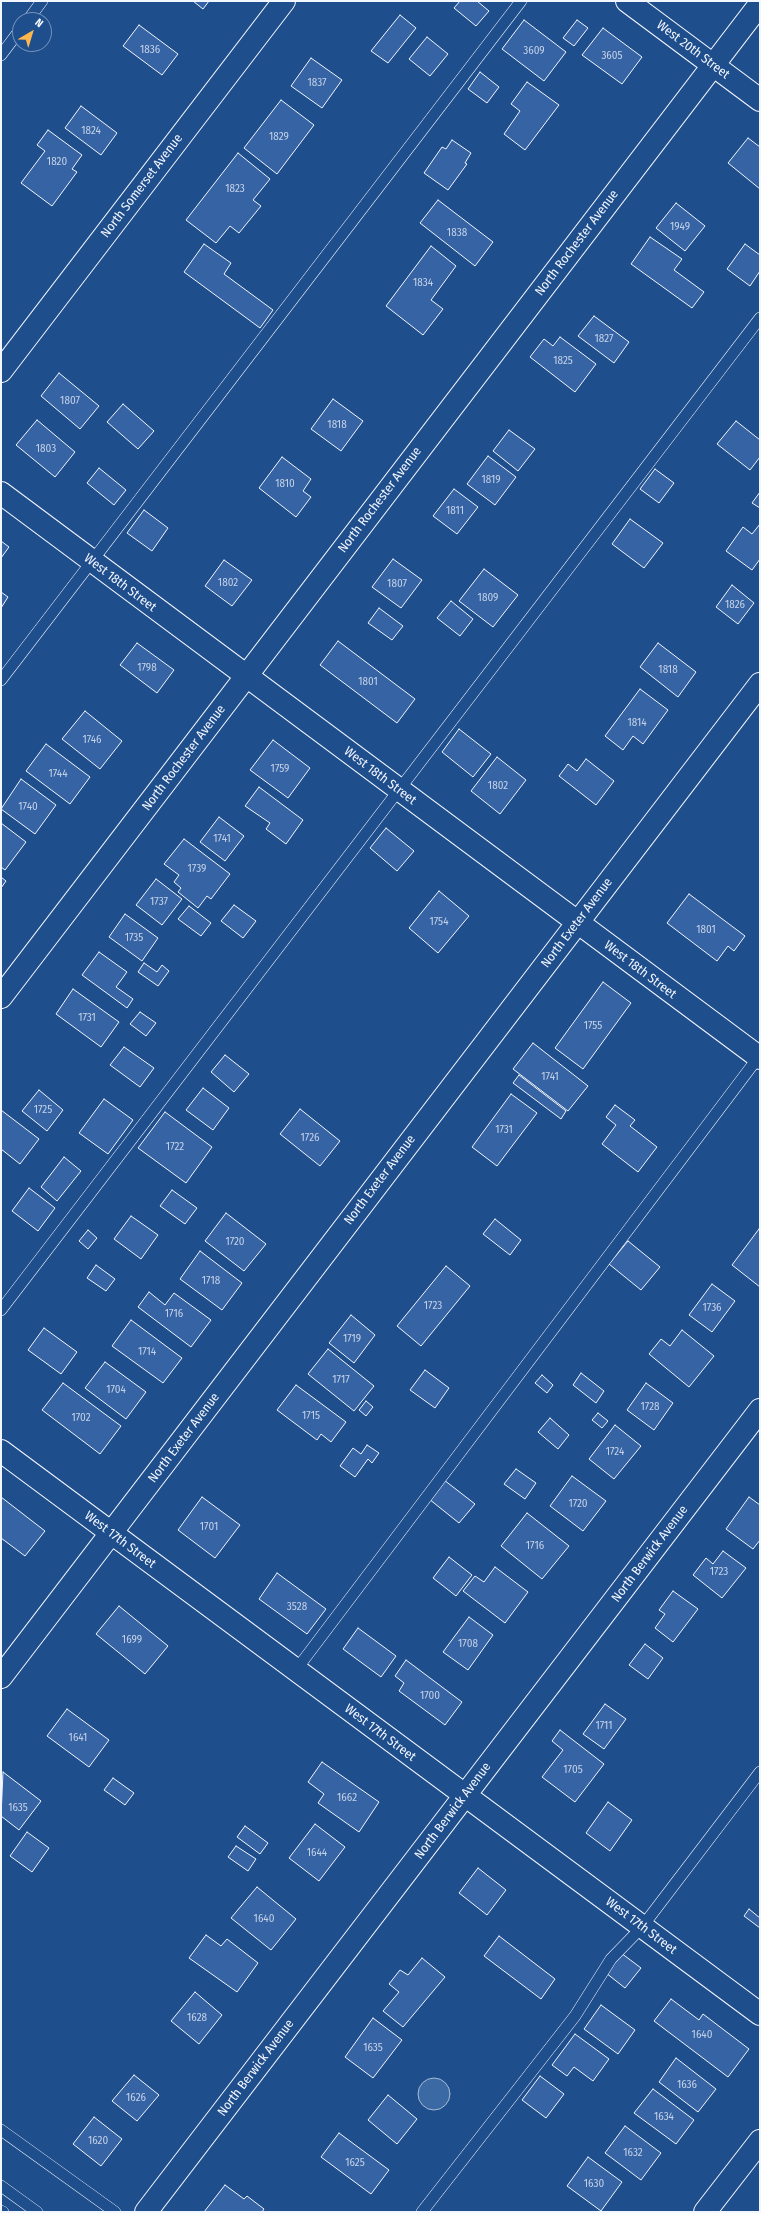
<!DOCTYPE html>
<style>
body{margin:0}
#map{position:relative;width:761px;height:2213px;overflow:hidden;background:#1f4e8c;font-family:"Fira Sans Condensed",sans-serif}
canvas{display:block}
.frame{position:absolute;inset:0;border:2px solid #f2f6ff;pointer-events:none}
.north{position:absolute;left:12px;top:12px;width:40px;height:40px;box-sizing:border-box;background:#1f4e8c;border:1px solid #7391ba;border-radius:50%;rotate:38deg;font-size:11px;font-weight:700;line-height:16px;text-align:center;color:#f2f6ff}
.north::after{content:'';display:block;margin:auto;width:14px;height:18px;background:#ffb74d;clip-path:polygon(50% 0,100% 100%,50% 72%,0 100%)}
</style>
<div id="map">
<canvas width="761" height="2213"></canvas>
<div class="frame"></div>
<div class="north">N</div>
</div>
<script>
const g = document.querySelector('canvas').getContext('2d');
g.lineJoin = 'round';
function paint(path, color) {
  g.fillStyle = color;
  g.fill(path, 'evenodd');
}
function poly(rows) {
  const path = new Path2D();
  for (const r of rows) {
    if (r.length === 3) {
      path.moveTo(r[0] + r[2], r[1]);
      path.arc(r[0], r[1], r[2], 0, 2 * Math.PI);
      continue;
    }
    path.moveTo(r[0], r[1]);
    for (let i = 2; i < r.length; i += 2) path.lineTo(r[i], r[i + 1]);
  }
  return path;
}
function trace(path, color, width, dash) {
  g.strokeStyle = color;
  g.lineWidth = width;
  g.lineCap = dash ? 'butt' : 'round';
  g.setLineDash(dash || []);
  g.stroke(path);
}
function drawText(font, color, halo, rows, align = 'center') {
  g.font = font + ' "Fira Sans Condensed",sans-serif';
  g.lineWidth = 3;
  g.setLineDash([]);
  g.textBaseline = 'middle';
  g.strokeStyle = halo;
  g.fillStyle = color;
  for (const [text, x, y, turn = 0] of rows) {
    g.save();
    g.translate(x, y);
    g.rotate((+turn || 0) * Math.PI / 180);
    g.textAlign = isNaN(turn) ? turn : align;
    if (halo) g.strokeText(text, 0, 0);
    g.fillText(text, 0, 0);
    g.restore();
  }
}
const water = poly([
 [434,2094,16]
]);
paint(water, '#3b69a3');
trace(water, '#a8bbd7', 1);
const building = poly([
 [193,1,209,1,203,9,193,1],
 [460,1,477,1,489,11,476,26,454,8,460,1],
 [400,15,416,28,388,63,371,51,400,15],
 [524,20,566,52,544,81,502,49,524,20],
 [577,20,588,28,574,46,563,38,577,20],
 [139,25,178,54,162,75,123,46,139,25],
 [603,28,642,57,622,84,582,55,603,28],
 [427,37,448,54,430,76,409,59,427,37],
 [311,58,342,80,322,108,291,86,311,58],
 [480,72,499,87,487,103,468,89,480,72],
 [527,82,559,105,525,150,504,134,520,111,511,104,527,82],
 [281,100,314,125,277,174,244,148,281,100],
 [81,106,117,133,101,155,65,128,81,106],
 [48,130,82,155,72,169,77,172,52,206,21,183,45,151,37,145,48,130],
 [748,138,760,147,760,189,728,163,748,138],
 [452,140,471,153,465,163,467,164,448,190,424,173,442,147,446,149,452,140],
 [238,153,270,179,253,200,261,206,239,233,230,226,216,243,186,220,238,153],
 [438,200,493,242,475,266,420,223,438,200],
 [676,203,705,226,685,251,656,228,676,203],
 [650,237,682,259,674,270,704,292,692,308,631,264,650,237],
 [204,244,231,263,224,274,273,310,260,328,184,272,204,244],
 [745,244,760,255,760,271,750,286,727,269,745,244],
 [431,246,456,266,431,300,443,309,423,335,386,306,431,246],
 [594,316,629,342,614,363,578,336,594,316],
 [560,337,596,364,575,392,530,357,544,339,553,346,560,337],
 [59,373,99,406,80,429,41,396,59,373],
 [333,399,363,421,341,451,311,429,333,399],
 [123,404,154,431,138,449,107,422,123,404],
 [37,420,75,452,55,477,16,445,37,420],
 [736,421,760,440,760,457,750,470,717,444,736,421],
 [509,430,535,449,518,471,493,451,509,430],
 [488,456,516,477,495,505,467,484,488,456],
 [282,457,311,479,303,491,311,497,296,517,259,488,282,457],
 [99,468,126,490,114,505,87,483,99,468],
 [655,469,674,483,659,503,640,489,655,469],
 [454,489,478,507,457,534,433,516,454,489],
 [760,492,760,508,752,503,760,492],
 [144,510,168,528,152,551,127,533,144,510],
 [630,519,663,543,644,568,612,544,630,519],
 [760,524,760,559,752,570,726,551,743,527,752,534,760,524],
 [1,541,9,547,1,558,1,541],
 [393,559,422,580,401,608,372,587,393,559],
 [224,560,252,580,232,606,205,586,224,560],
 [484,569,518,595,493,627,459,601,484,569],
 [732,585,754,603,738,624,716,607,732,585],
 [1,592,8,597,1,608,1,592],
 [451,601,473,619,460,636,437,618,451,601],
 [379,608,403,626,392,640,368,623,379,608],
 [338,641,415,699,397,723,320,665,338,641],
 [137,643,174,670,157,693,120,665,137,643],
 [658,643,696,672,678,697,640,667,658,643],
 [640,689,668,710,643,744,633,736,623,750,605,736,640,689],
 [85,711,122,741,100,769,62,739,85,711],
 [459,729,491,754,473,777,442,752,459,729],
 [273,740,310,768,288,798,250,770,273,740],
 [46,744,90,777,70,804,26,771,46,744],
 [497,757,526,780,500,814,471,791,497,757],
 [586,759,614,781,596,805,559,776,568,764,577,771,586,759],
 [21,779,56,805,35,834,1,809,21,779],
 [259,787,303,820,286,844,266,829,270,823,245,806,259,787],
 [219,817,244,836,225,861,200,842,219,817],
 [1,823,26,842,5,870,1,867,1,823],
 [386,828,414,851,397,871,370,848,386,828],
 [184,839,230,874,211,899,207,896,198,908,178,892,181,888,174,882,179,875,164,864,184,839],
 [1,877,6,881,1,888,1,877],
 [156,879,182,899,162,925,136,905,156,879],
 [439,891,469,916,438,953,409,928,439,891],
 [689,894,745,936,734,951,728,946,717,961,667,923,689,894],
 [234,905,256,921,243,938,221,921,234,905],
 [189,906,211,923,201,936,178,919,189,906],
 [125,914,158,938,142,961,109,937,125,914],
 [99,952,127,972,116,987,133,999,127,1008,82,975,99,952],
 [144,963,157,972,162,965,169,971,158,986,138,972,144,963],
 [603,982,631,1003,583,1069,555,1048,603,982],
 [73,989,119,1022,101,1047,56,1014,73,989],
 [140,1012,156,1023,146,1036,130,1024,140,1012],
 [533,1043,588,1086,568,1111,513,1069,533,1043],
 [124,1047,154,1068,140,1087,110,1065,124,1047],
 [225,1055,249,1074,234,1092,211,1072,225,1055],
 [519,1075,566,1111,561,1119,513,1083,519,1075],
 [203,1088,229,1108,213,1130,186,1110,203,1088],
 [39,1090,63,1110,47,1131,22,1111,39,1090],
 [511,1094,537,1113,497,1166,472,1147,511,1094],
 [104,1099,133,1120,108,1154,79,1133,104,1099],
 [615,1105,635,1120,630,1126,657,1147,638,1172,602,1144,616,1125,606,1117,615,1105],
 [300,1109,340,1141,320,1166,280,1134,300,1109],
 [1,1110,39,1139,20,1164,1,1149,1,1110],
 [165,1112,212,1147,186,1183,138,1148,165,1112],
 [64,1157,81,1171,57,1201,41,1187,64,1157],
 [29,1188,55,1208,38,1231,12,1211,29,1188],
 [172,1190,197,1208,185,1224,160,1206,172,1190],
 [226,1213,266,1244,244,1271,205,1241,226,1213],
 [131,1216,158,1235,141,1259,114,1239,131,1216],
 [495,1219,521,1240,510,1255,483,1234,495,1219],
 [759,1229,760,1229,760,1287,732,1265,759,1229],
 [88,1230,97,1238,88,1249,79,1241,88,1230],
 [628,1241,660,1267,641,1290,609,1264,628,1241],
 [200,1251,242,1283,222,1310,180,1279,200,1251],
 [96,1265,115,1279,106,1291,87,1278,96,1265],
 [446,1266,470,1286,421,1346,397,1326,446,1266],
 [712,1284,735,1301,712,1332,689,1315,712,1284],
 [149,1292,165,1305,174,1293,211,1320,191,1347,138,1307,149,1292],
 [351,1315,375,1335,354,1363,329,1343,351,1315],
 [131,1320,182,1358,163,1383,112,1346,131,1320],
 [44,1328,77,1352,61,1374,28,1350,44,1328],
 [682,1330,714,1356,689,1387,649,1354,661,1339,670,1346,682,1330],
 [328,1349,374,1386,354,1411,308,1374,328,1349],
 [105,1362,146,1392,126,1419,85,1388,105,1362],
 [425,1370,449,1388,435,1408,410,1390,425,1370],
 [581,1373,604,1391,596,1403,573,1385,581,1373],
 [542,1375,553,1385,547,1393,535,1383,542,1375],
 [63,1383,121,1426,100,1454,42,1410,63,1383],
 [646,1383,673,1403,654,1430,627,1410,646,1383],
 [296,1385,346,1422,331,1442,321,1434,317,1440,277,1410,296,1385],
 [366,1401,373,1407,366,1416,359,1410,366,1401],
 [598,1413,608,1421,602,1428,592,1420,598,1413],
 [550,1418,569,1435,558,1449,538,1432,550,1418],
 [615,1425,641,1446,614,1479,589,1459,615,1425],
 [367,1445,379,1453,372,1463,368,1459,355,1477,340,1466,353,1448,361,1454,367,1445],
 [516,1469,536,1483,525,1499,504,1484,516,1469],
 [572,1476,606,1501,583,1531,550,1506,572,1476],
 [444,1480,475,1504,459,1523,429,1499,444,1480],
 [1,1497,45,1531,25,1556,1,1538,1,1497],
 [202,1497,240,1525,215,1558,178,1530,202,1497],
 [749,1497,760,1505,760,1540,753,1549,726,1529,749,1497],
 [527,1513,569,1546,542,1579,501,1546,527,1513],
 [723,1551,746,1568,722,1598,693,1575,706,1558,713,1564,723,1551],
 [449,1557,472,1575,456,1596,433,1578,449,1557],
 [495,1567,528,1592,505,1623,463,1591,475,1576,484,1582,495,1567],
 [277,1573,326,1609,307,1634,259,1599,277,1573],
 [673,1591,698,1609,673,1642,655,1628,665,1614,659,1610,673,1591],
 [119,1606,168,1646,145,1674,96,1634,119,1606],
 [469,1617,493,1635,468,1670,443,1652,469,1617],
 [358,1628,396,1656,381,1677,343,1649,358,1628],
 [645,1644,663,1658,648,1679,629,1665,645,1644],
 [406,1660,462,1702,445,1725,399,1691,404,1683,395,1676,406,1660],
 [605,1704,626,1719,604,1749,583,1734,605,1704],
 [67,1709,109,1740,89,1767,47,1736,67,1709],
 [560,1730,604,1764,575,1802,542,1777,563,1750,552,1741,560,1730],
 [322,1762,379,1802,359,1832,318,1803,324,1794,308,1782,322,1762],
 [3,1772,41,1801,19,1830,1,1816,3,1772],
 [113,1778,134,1793,125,1805,104,1790,113,1778],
 [608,1802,632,1820,610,1851,586,1833,608,1802],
 [315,1824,345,1847,319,1881,289,1858,315,1824],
 [245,1826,268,1843,260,1854,237,1837,245,1826],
 [27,1832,49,1848,32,1872,10,1856,27,1832],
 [236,1846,256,1859,248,1871,228,1857,236,1846],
 [478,1868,506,1890,487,1915,459,1893,478,1868],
 [257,1887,296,1919,271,1950,231,1918,257,1887],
 [749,1909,760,1918,760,1928,744,1916,749,1909],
 [206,1935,221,1946,227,1939,258,1963,237,1992,189,1958,206,1935],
 [499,1936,555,1979,541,1999,484,1956,499,1936],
 [621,1953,641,1968,625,1988,606,1973,621,1953],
 [422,1958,445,1977,403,2027,383,2011,399,1992,389,1984,400,1970,408,1975,422,1958],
 [195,1992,222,2015,199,2044,171,2021,195,1992],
 [671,1999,699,2020,703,2014,749,2049,728,2077,654,2021,671,1999],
 [601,2005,635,2030,618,2054,584,2029,601,2005],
 [373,2018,402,2040,373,2078,345,2057,373,2018],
 [575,2034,609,2059,593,2081,574,2067,567,2076,552,2065,575,2034],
 [676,2058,716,2089,698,2112,659,2082,676,2058],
 [134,2075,159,2095,137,2121,112,2101,134,2075],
 [540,2076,564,2094,546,2118,522,2100,540,2076],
 [653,2089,694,2120,676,2144,634,2113,653,2089],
 [388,2095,417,2119,397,2144,368,2120,388,2095],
 [94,2117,122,2139,101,2166,73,2144,94,2117],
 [625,2126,661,2153,641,2180,605,2153,625,2126],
 [339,2133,389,2170,371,2194,321,2157,339,2133],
 [588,2157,622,2182,601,2211,567,2186,588,2157],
 [225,2185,244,2199,247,2196,264,2209,262,2212,204,2212,225,2185]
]);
paint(building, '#3563a3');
trace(building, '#f2f6ff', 1);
const service = poly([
 [28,20,42,1],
 [1,55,20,30],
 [1,680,521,1],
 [1,1310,760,318],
 [296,1670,760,1055],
 [1,2130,115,2212],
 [1,2186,37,2212],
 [1,2211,3,2212],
 [422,2212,575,2016,611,1959,642,1927,760,1772]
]);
const minor = poly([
 [627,1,760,100],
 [1,371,284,1],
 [1,493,760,1058],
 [1,997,760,4],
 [1,1451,760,2014],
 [1,1677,760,684],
 [146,2212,760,1410],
 [705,2212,760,2141]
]);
trace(service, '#f2f6ff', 12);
trace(minor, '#f2f6ff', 24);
trace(service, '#1f4e8c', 11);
trace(minor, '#1f4e8c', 22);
drawText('11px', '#c3d1e8', null, [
 ["1836",150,50],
 ["3609",534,51],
 ["3605",612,56],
 ["1837",317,83],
 ["1824",91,131],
 ["1829",279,137],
 ["1820",57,162],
 ["1823",235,189],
 ["1949",680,227],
 ["1838",457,233],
 ["1834",423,283],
 ["1827",604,339],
 ["1825",563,361],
 ["1807",70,401],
 ["1818",337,425],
 ["1803",46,449],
 ["1819",491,480],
 ["1810",285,484],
 ["1811",455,511],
 ["1802",228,583],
 ["1807",397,584],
 ["1809",488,598],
 ["1826",735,605],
 ["1798",147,668],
 ["1818",668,670],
 ["1801",368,682],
 ["1814",637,723],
 ["1746",92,740],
 ["1759",280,769],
 ["1744",58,774],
 ["1802",498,786],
 ["1740",28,807],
 ["1741",222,839],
 ["1739",197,869],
 ["1737",159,902],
 ["1754",439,922],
 ["1801",706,930],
 ["1735",134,938],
 ["1731",87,1018],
 ["1755",593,1026],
 ["1741",550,1077],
 ["1725",43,1110],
 ["1731",504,1130],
 ["1726",310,1138],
 ["1722",175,1147],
 ["1720",235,1242],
 ["1718",211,1281],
 ["1723",433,1306],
 ["1736",712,1308],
 ["1716",174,1314],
 ["1719",352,1339],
 ["1714",147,1352],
 ["1717",341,1380],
 ["1704",116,1390],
 ["1728",650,1407],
 ["1715",311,1416],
 ["1702",81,1418],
 ["1724",615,1452],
 ["1720",578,1504],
 ["1701",209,1527],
 ["1716",535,1546],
 ["1723",719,1572],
 ["3528",297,1607],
 ["1699",132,1640],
 ["1708",468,1644],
 ["1700",430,1696],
 ["1711",604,1726],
 ["1641",78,1738],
 ["1705",573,1770],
 ["1662",347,1798],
 ["1635",18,1808],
 ["1644",317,1853],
 ["1640",264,1919],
 ["1628",197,2018],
 ["1640",702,2035],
 ["1635",373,2048],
 ["1636",687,2085],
 ["1626",136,2098],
 ["1634",664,2117],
 ["1620",98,2141],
 ["1632",633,2153],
 ["1625",355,2163],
 ["1630",594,2184]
]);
drawText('13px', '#f2f6ff', '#1f4e8c', [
 ["West 20th Street",693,50,37],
 ["North Somerset Avenue",142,186,-53],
 ["North Rochester Avenue",577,243,-53],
 ["North Rochester Avenue",380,500,-53],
 ["West 18th Street",120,583,37],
 ["North Rochester Avenue",184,758,-53],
 ["West 18th Street",380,776,37],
 ["North Exeter Avenue",577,923,-53],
 ["West 18th Street",640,970,37],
 ["North Exeter Avenue",380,1180,-53],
 ["North Exeter Avenue",184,1438,-53],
 ["West 17th Street",120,1540,37],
 ["North Berwick Avenue",650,1554,-53],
 ["West 17th Street",380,1733,37],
 ["North Berwick Avenue",453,1811,-53],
 ["West 17th Street",641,1926,37],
 ["North Berwick Avenue",256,2068,-53]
]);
</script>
